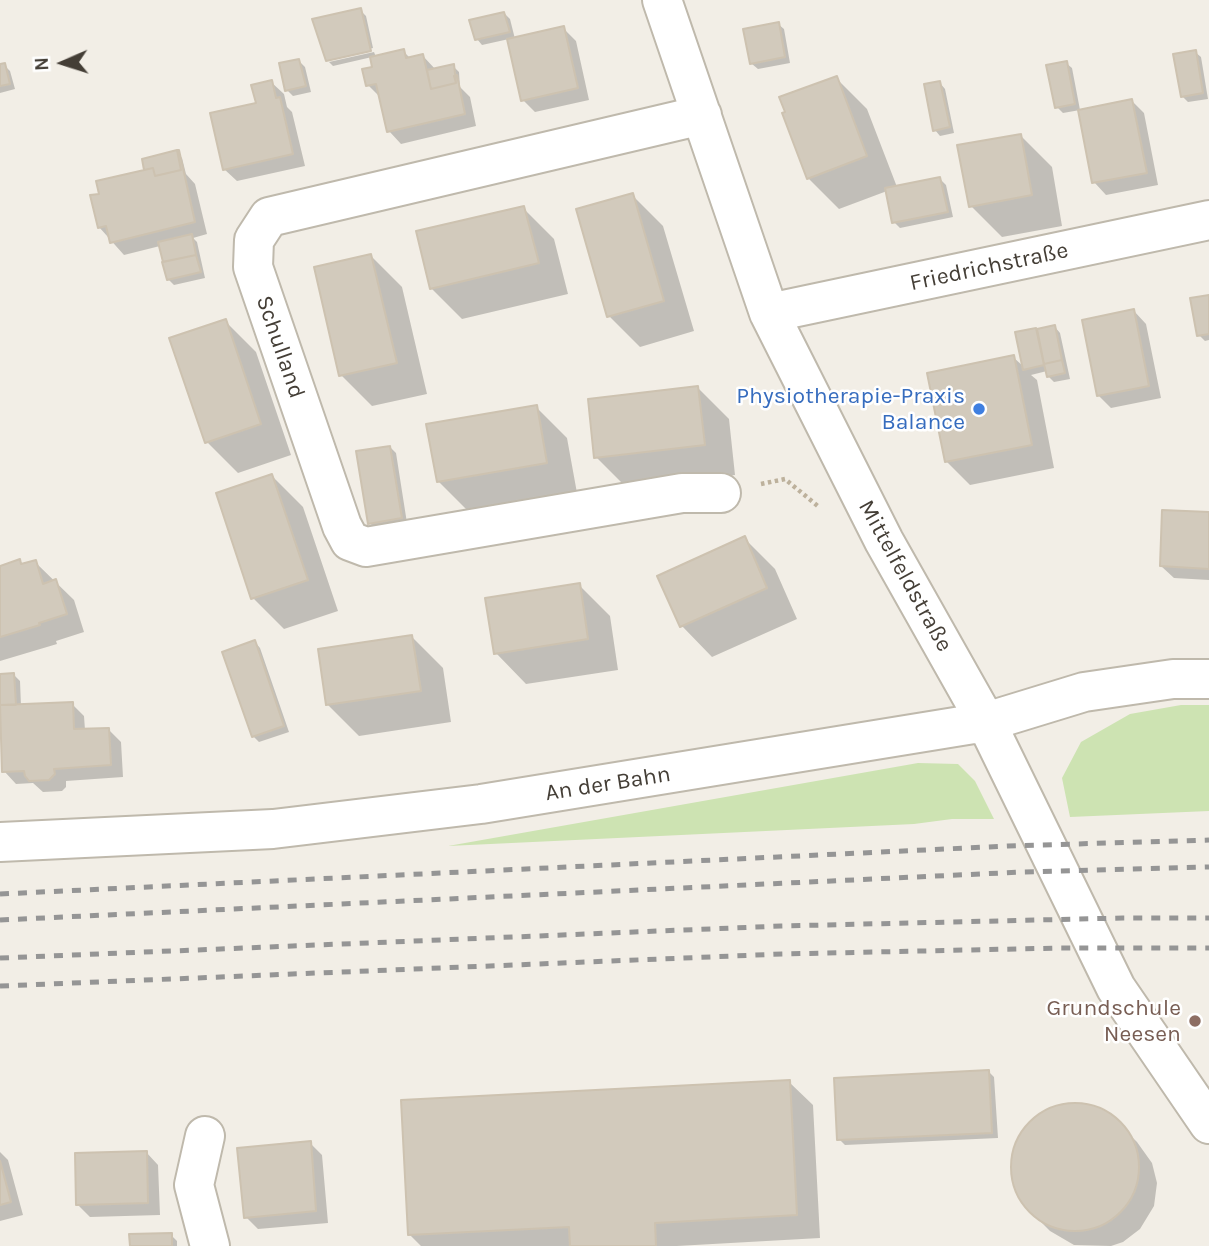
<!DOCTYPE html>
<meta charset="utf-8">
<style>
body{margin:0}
#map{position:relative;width:1209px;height:1246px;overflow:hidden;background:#f2eee6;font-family:Karla,sans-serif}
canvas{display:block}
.north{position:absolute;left:28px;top:28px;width:70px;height:70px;-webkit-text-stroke:5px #fff;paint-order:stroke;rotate:267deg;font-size:19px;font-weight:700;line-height:28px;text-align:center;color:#443e36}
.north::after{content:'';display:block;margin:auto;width:24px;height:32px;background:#443e36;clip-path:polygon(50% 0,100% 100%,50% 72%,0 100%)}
</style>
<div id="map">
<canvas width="1209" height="1246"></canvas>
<div class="north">N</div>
</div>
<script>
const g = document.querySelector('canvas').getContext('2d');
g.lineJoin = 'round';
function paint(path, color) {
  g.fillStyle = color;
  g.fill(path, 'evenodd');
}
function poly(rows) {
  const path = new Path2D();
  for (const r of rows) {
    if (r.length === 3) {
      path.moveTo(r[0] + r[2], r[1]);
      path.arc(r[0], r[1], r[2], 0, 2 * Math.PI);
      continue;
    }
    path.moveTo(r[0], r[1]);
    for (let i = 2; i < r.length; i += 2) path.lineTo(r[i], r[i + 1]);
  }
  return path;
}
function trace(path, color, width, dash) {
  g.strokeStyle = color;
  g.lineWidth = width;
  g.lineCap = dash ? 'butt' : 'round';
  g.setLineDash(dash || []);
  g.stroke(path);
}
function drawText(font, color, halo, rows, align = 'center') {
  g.font = font + ' Karla,sans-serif';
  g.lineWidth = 5;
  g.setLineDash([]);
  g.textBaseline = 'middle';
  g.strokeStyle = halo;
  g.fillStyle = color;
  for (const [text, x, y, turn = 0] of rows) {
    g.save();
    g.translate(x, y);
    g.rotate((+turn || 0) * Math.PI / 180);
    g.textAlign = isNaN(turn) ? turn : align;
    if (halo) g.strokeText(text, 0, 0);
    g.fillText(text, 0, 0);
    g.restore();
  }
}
paint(poly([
 [1181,705,1209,705,1209,811,1070,817,1062,778,1081,742,1130,714],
 [918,763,958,764,975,781,994,819,952,819,914,824,448,846]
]), '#cde3b2');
paint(poly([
 [360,10,366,16,373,48,328,58,328,61,327,60],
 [504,13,510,19,515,39,563,28,576,41,589,100,535,112,523,100,509,39,482,45,477,39],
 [778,24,784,29,790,63,758,69,752,64],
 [403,51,411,59,423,56,436,70,453,66,459,72,460,87,470,97,476,126,401,144,389,131,380,97,368,85,374,68,372,57,333,66,329,62,374,52,376,57],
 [1195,52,1201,57,1208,99,1188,102,1182,96],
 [299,61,305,67,311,92,293,96,287,90],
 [1066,63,1072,68,1080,110,1063,113,1057,107],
 [4,65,10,71,15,89,0,93,0,66],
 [836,78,867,109,897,187,940,179,946,185,953,217,900,228,894,222,887,191,839,209,808,178],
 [271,82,284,94,287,107,292,112,305,166,237,181,224,169],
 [940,83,945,89,954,133,940,136,935,130],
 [1132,101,1144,113,1158,185,1106,195,1094,182],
 [1021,136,1052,167,1062,226,1002,237,971,206],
 [176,152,182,158,186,174,195,184,207,234,193,238,197,242,205,278,174,285,168,279,160,246,124,255,99,227,101,195,146,172,144,160],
 [632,195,663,226,694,331,640,347,609,316],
 [523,208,554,239,568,294,462,319,431,288],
 [371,256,402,287,427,394,372,406,341,375],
 [1209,297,1209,340,1205,341,1199,335],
 [1134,311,1146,324,1161,398,1111,408,1099,396],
 [225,321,256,352,291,455,238,473,207,442],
 [1055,327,1060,333,1070,379,1054,382,1048,376,1047,371,1031,375,1037,380,1054,468,970,485,946,461,1013,357,1024,367,1017,334],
 [698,388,729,419,735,475,627,488,596,457],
 [536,407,567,438,577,493,469,512,438,481],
 [390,447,396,453,407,523,375,529,370,523],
 [272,476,303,507,338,611,284,629,253,598],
 [1209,513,1209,580,1174,578,1161,566],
 [744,538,775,569,797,619,712,657,682,626],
 [20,561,24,565,35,562,74,600,84,632,56,641,57,644,0,661,0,567],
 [579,585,610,616,618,670,526,684,496,653],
 [412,637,443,668,451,722,359,736,328,705],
 [255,642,260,648,289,732,259,742,253,736],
 [14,675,20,681,21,706,72,704,84,716,85,730,108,729,121,742,123,777,66,781,66,787,62,791,43,792,33,783,16,784,4,771,0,713,0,676],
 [988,1071,994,1077,998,1138,845,1145,839,1139],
 [789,1082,813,1105,820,1238,677,1246,421,1246,410,1235],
 [1077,1105,1100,1110,1118,1123,1137,1142,1152,1163,1157,1183,1154,1206,1140,1229,1123,1242,1111,1246,1074,1245,1050,1231,1031,1212,1018,1195,1012,1167,1016,1145,1029,1125,1047,1111],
 [310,1143,322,1155,328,1223,258,1229,246,1217],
 [0,1152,8,1160,23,1215,0,1221],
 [146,1152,158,1165,160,1215,90,1217,78,1205],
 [171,1235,177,1241,177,1246,131,1246]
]), '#0003');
const building = poly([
 [361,8,371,51,326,61,312,19,361,8],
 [504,12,510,32,475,40,469,20,504,12],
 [779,22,785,57,750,64,743,29,779,22],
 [564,26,578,88,521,101,507,39,564,26],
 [404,49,406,58,423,54,431,89,456,83,454,76,457,75,465,114,387,132,376,84,366,86,362,69,372,67,370,57,404,49],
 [1196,50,1203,93,1181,97,1173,54,1196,50],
 [299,59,306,86,285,91,279,63,299,59],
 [1067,61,1075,104,1055,108,1046,65,1067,61],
 [5,63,10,84,0,86,0,64,5,63],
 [454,64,456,83,431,89,427,70,454,64],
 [837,76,867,156,807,179,782,113,785,112,779,97,837,76],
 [272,80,276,98,280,97,293,154,223,170,210,113,256,103,251,85,272,80],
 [940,81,950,127,933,131,924,84,940,81],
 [1132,99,1147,173,1092,183,1078,110,1132,99],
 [1021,134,1032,195,969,207,957,145,1021,134],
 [177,150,179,150,195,222,110,243,106,226,98,228,90,195,99,194,96,181,153,168,155,176,181,170,177,150],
 [177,150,181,170,155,176,153,168,144,170,142,159,177,150],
 [940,177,948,212,892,223,885,188,940,177],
 [633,193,664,301,607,317,576,209,633,193],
 [524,206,539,263,430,289,416,231,524,206],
 [192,234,196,255,163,262,158,242,192,234],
 [371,254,397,363,339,376,314,267,371,254],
 [196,255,201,272,167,280,162,262,196,255],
 [1209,295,1209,334,1197,336,1190,298,1209,295],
 [1134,309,1149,386,1097,396,1082,320,1134,309],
 [226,319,261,424,205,443,169,338,226,319],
 [1055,325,1062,360,1044,364,1037,329,1055,325],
 [1036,328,1044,365,1023,370,1015,332,1036,328],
 [1014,355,1032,445,945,462,927,373,1014,355],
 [1062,360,1065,373,1047,377,1044,364,1062,360],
 [698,386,705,445,594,458,588,399,698,386],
 [537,405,547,463,437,482,426,424,537,405],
 [390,446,402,518,368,524,356,451,390,446],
 [272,474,308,580,251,599,216,493,272,474],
 [1162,510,1209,512,1209,569,1160,566,1162,510],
 [745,536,767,588,680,627,657,576,745,536],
 [20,559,21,564,36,560,43,584,56,579,67,614,39,623,40,625,0,637,0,566,20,559],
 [580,583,588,639,494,654,485,598,580,583],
 [412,635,421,691,326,705,318,649,412,635],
 [255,640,284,726,252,737,222,652,255,640],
 [14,673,16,705,0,705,0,674,14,673],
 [73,702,74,729,109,728,111,765,54,769,55,774,49,780,29,781,25,776,24,771,2,772,0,705,73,702],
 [989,1070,992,1133,837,1140,834,1078,989,1070],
 [790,1080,797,1215,655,1223,656,1246,570,1246,569,1227,408,1235,401,1100,790,1080],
 [1075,1167,64],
 [311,1141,316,1211,244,1218,237,1148,311,1141],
 [147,1151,148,1203,76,1205,75,1153,147,1151],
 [0,1161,11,1202,0,1205,0,1161],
 [172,1233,172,1246,130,1246,129,1234,172,1233]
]);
paint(building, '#d2cabc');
trace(building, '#cdc2b0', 2);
const minor = poly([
 [662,0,769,313,884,541,986,722,1116,988,1209,1124],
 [702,115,269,217,254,240,253,267,342,526,350,541,366,547,682,493,721,493],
 [769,313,1209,220],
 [0,842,273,829,481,804,986,722,1084,692,1173,679,1209,679],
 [205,1136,194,1185,210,1246]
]);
trace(minor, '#bfb9ac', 42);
trace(poly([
 [761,484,785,479,819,507]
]), '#bdb19c', 4.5, [3.5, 3.5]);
trace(minor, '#fff', 38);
trace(poly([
 [0,894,1008,846,1209,840],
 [0,920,1022,872,1209,867],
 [0,958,781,926,1123,918,1209,918],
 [0,986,782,954,1061,948,1209,948]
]), '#959595', 5, [9, 9]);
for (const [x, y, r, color] of [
 [979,409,7,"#3f7fe0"],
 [1195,1021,7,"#8d6e63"]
]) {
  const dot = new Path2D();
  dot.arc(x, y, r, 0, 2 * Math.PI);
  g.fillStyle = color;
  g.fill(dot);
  trace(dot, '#fff', 2.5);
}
drawText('23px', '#443e36', '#fff', [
 ["Friedrichstraße",989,267,-12],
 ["Schulland",280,347,71],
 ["Mittelfeldstraße",905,576,61],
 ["An der Bahn",608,784,-9]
]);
drawText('23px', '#366cbe', '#fff', [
 ["Physiotherapie-Praxis",965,396],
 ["Balance",965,422]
], 'right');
drawText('23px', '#785e54', '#fff', [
 ["Grundschule",1181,1008],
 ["Neesen",1181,1034]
], 'right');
</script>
